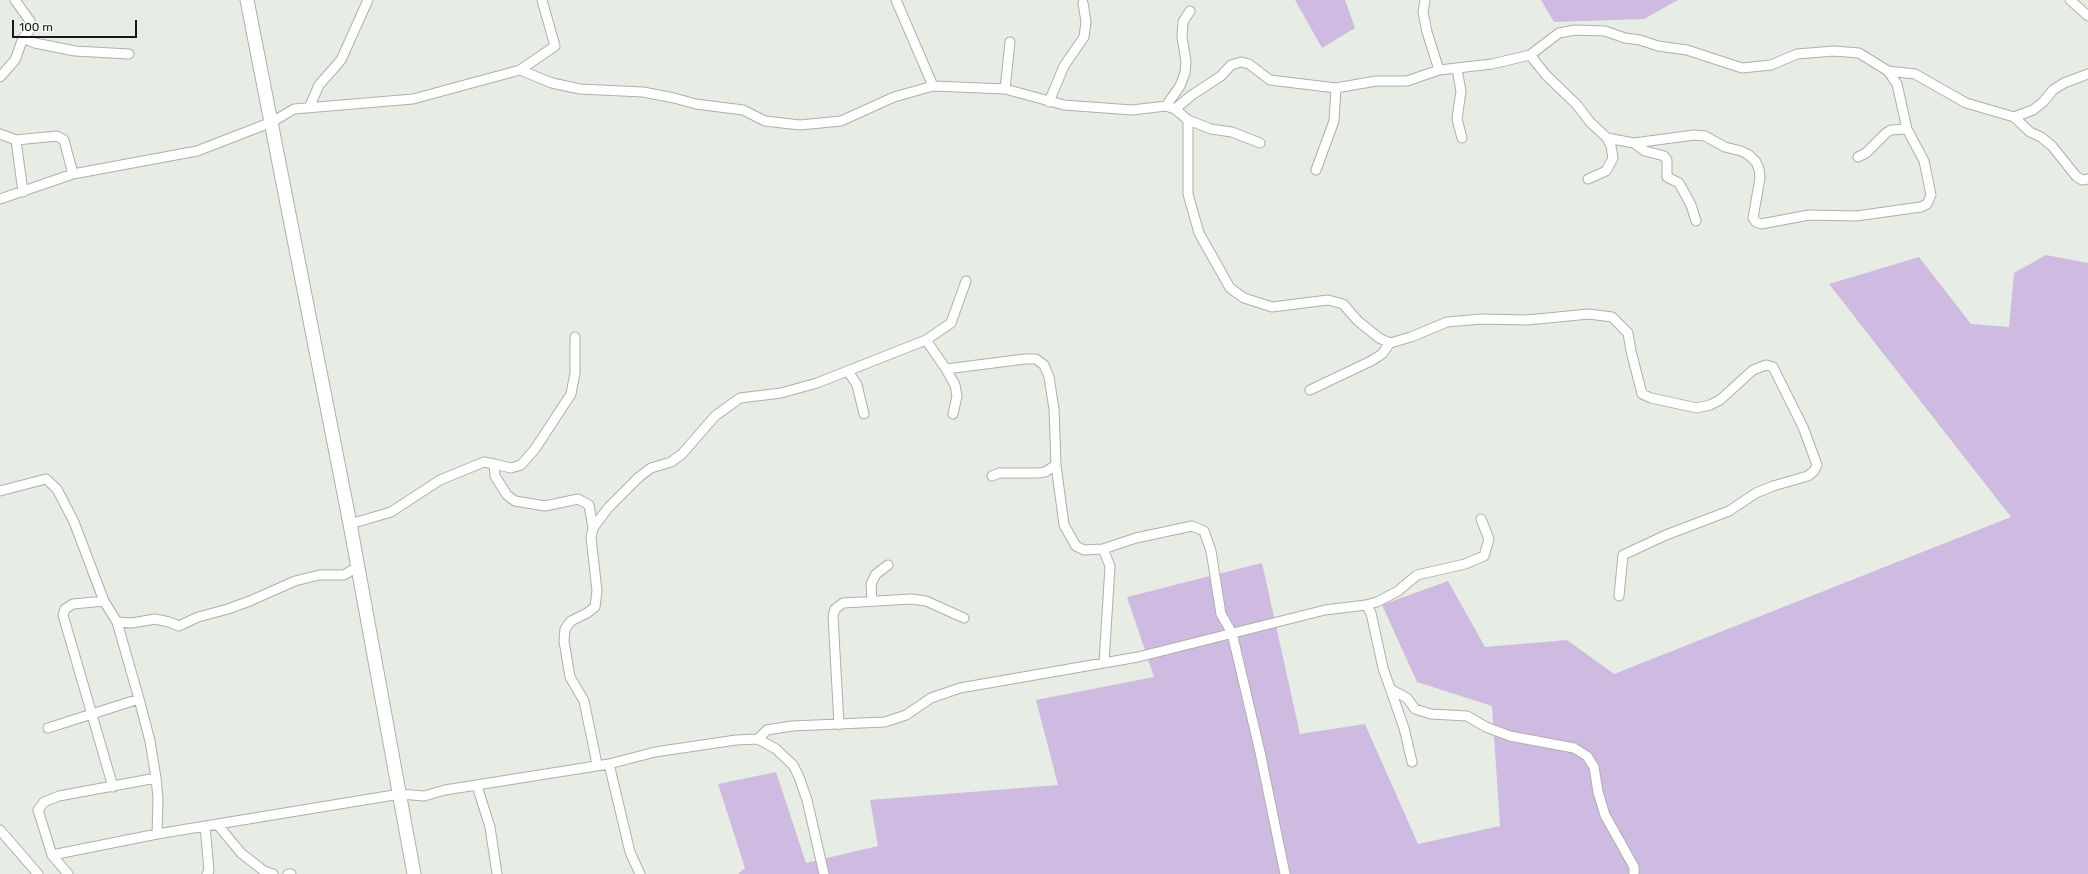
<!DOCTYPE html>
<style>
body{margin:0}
#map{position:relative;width:2088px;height:874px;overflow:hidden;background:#e7ede5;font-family:Rubik,sans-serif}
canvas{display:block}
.scale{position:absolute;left:12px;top:20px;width:125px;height:18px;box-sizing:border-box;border:2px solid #171917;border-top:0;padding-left:5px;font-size:12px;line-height:14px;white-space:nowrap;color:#171917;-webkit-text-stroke:3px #f4faf2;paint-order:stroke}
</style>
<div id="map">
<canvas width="2088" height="874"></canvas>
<div class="scale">100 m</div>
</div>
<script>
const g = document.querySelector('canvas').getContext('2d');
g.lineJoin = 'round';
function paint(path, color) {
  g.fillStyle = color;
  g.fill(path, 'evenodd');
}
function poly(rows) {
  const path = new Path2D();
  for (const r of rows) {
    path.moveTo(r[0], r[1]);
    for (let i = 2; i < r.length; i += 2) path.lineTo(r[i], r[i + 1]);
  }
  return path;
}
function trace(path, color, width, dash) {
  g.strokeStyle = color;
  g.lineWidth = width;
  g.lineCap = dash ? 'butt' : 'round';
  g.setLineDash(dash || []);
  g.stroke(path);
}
paint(poly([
 [1295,0,1345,0,1355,28,1322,48],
 [1541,0,1678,0,1644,19,1554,22],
 [2046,255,2088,263,2088,874,738,874,745,868,718,784,776,772,806,863,878,846,870,800,1058,785,1036,700,1154,677,1127,597,1262,563,1300,734,1365,724,1418,844,1500,826,1492,706,1417,682,1382,605,1448,581,1485,647,1567,640,1614,674,2011,517,1829,284,1919,257,1971,324,2009,327,2014,273]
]), '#cfbae2');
const minor = poly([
 [896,0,933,86],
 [1425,0,1423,12,1427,32,1439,70],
 [2070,0,2088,16],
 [23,38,35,43,75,51,129,54],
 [1530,55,1546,75,1577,105,1590,122,1607,138,1611,146,1613,158,1606,171,1588,179],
 [1457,69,1461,91,1457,119,1462,138],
 [520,70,555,46,542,0],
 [0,77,15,60,23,38,29,31,30,21,15,0],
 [1005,89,1010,42],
 [1049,102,1064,66,1084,37,1086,22,1083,3],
 [1166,106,1180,86,1185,73,1186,61,1182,37,1183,22,1190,11],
 [309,108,319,85,341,60,368,0],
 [1175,109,1192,95,1221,76,1231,65,1241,62,1249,64,1270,80,1336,88,1376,81,1407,81,1439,70,1492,64,1530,55,1559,33,1575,30,1605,31,1625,38,1640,40,1658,46,1687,50,1742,68,1771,65,1797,54,1834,51,1859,53,1888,71,1915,74,1966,103,2014,117,2033,110,2043,102,2053,90,2064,83,2088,74],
 [2014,117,2030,132,2041,137,2052,146,2076,176,2082,180,2088,179],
 [1188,120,1211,129,1232,132,1260,143],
 [0,134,16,140,57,136,64,140,73,174],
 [1607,138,1634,143,1645,151,1664,156,1667,160,1667,177,1679,183,1691,205,1696,221],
 [16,140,23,192],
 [1634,143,1694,135,1705,136,1725,147,1741,151,1749,155,1756,162,1759,169,1760,178,1753,218,1756,222,1761,224,1809,215,1856,216,1921,207,1927,204,1931,195,1927,175,1924,161,1907,129,1897,84,1888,71],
 [1858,157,1866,153,1886,133,1891,130,1907,129],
 [1316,170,1334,121,1336,88],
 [0,199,73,174,197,151,272,122,294,109,413,99,520,70,552,83,580,89,643,92,674,98,696,104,743,110,765,121,800,125,841,121,894,97,933,86,1005,89,1064,105,1132,110,1166,106,1175,109,1188,120,1188,194,1199,233,1230,288,1244,298,1272,307,1328,300,1343,304,1358,321,1379,338,1390,343,1411,337,1447,322,1482,319,1527,320,1589,314,1612,317,1628,333,1631,351,1642,394,1651,398,1697,408,1710,405,1720,400,1753,370,1766,365,1773,367,1803,427,1817,465,1814,471,1808,476,1773,486,1756,493,1729,511,1666,535,1623,555,1619,596],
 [926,340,946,369,955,385,957,396,953,414],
 [946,369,1025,359,1036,359,1044,365,1049,377,1054,409,1056,465,1064,525,1076,546,1084,550,1103,549,1110,566,1104,663],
 [848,371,857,385,864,414],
 [1310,390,1371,361,1382,354,1390,343],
 [494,464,511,468,521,465,535,449,571,394,575,373,575,337],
 [992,476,999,473,1038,473,1045,472,1056,465],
 [0,491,46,479,57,489,74,522,104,601,117,622,139,699,150,741,156,778,158,798,157,834],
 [350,524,391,512,440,480,484,462,494,464,495,476,507,495,515,501,545,506,578,499,589,505,593,528,591,537,597,591,595,607,587,613,571,621,565,629,564,641,570,677,584,701,597,764],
 [593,528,608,508,639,477,651,468,671,462,682,454,715,416,740,398,781,393,817,383,926,340,951,323,966,281],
 [1103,549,1136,538,1192,526,1204,531,1211,551,1221,614,1232,633,1260,752,1285,874],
 [872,600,871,584,876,574,888,565],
 [104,601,73,604,65,609,63,615,113,787],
 [1366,605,1371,613,1383,668,1404,728,1412,762],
 [117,622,132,623,155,619,169,622,179,626,198,617,228,609,250,601,295,581,319,575,344,575,357,567],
 [1392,690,1407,698,1415,709,1431,714,1467,716,1486,727,1510,736,1574,748,1587,756,1594,767,1598,792,1605,815,1634,867,1634,874],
 [839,725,833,616,835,609,843,603,911,599,926,601,964,618],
 [48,728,139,699],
 [758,739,776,749,793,765,799,777,807,800,824,874],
 [609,764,630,852,640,874],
 [477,786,490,827,497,874],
 [217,824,241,853,264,871,273,874],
 [205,826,209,871,207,874],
 [0,830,38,874],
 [52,855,157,834,400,794,424,796,445,790,609,764,655,752,736,740,758,739,767,730,792,726,885,722,906,715,931,698,960,688,1138,657,1325,610,1366,605,1377,602,1398,591,1417,575,1465,564,1484,556,1489,539,1481,519],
 [68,874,52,855,38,810,44,802,59,796,156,778],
 [288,874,291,874]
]);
const highway = poly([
 [247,0,350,524,414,874]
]);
trace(minor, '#abb1aa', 11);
trace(highway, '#abb1aa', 15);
trace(minor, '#fff', 9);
trace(highway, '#fff', 13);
</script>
